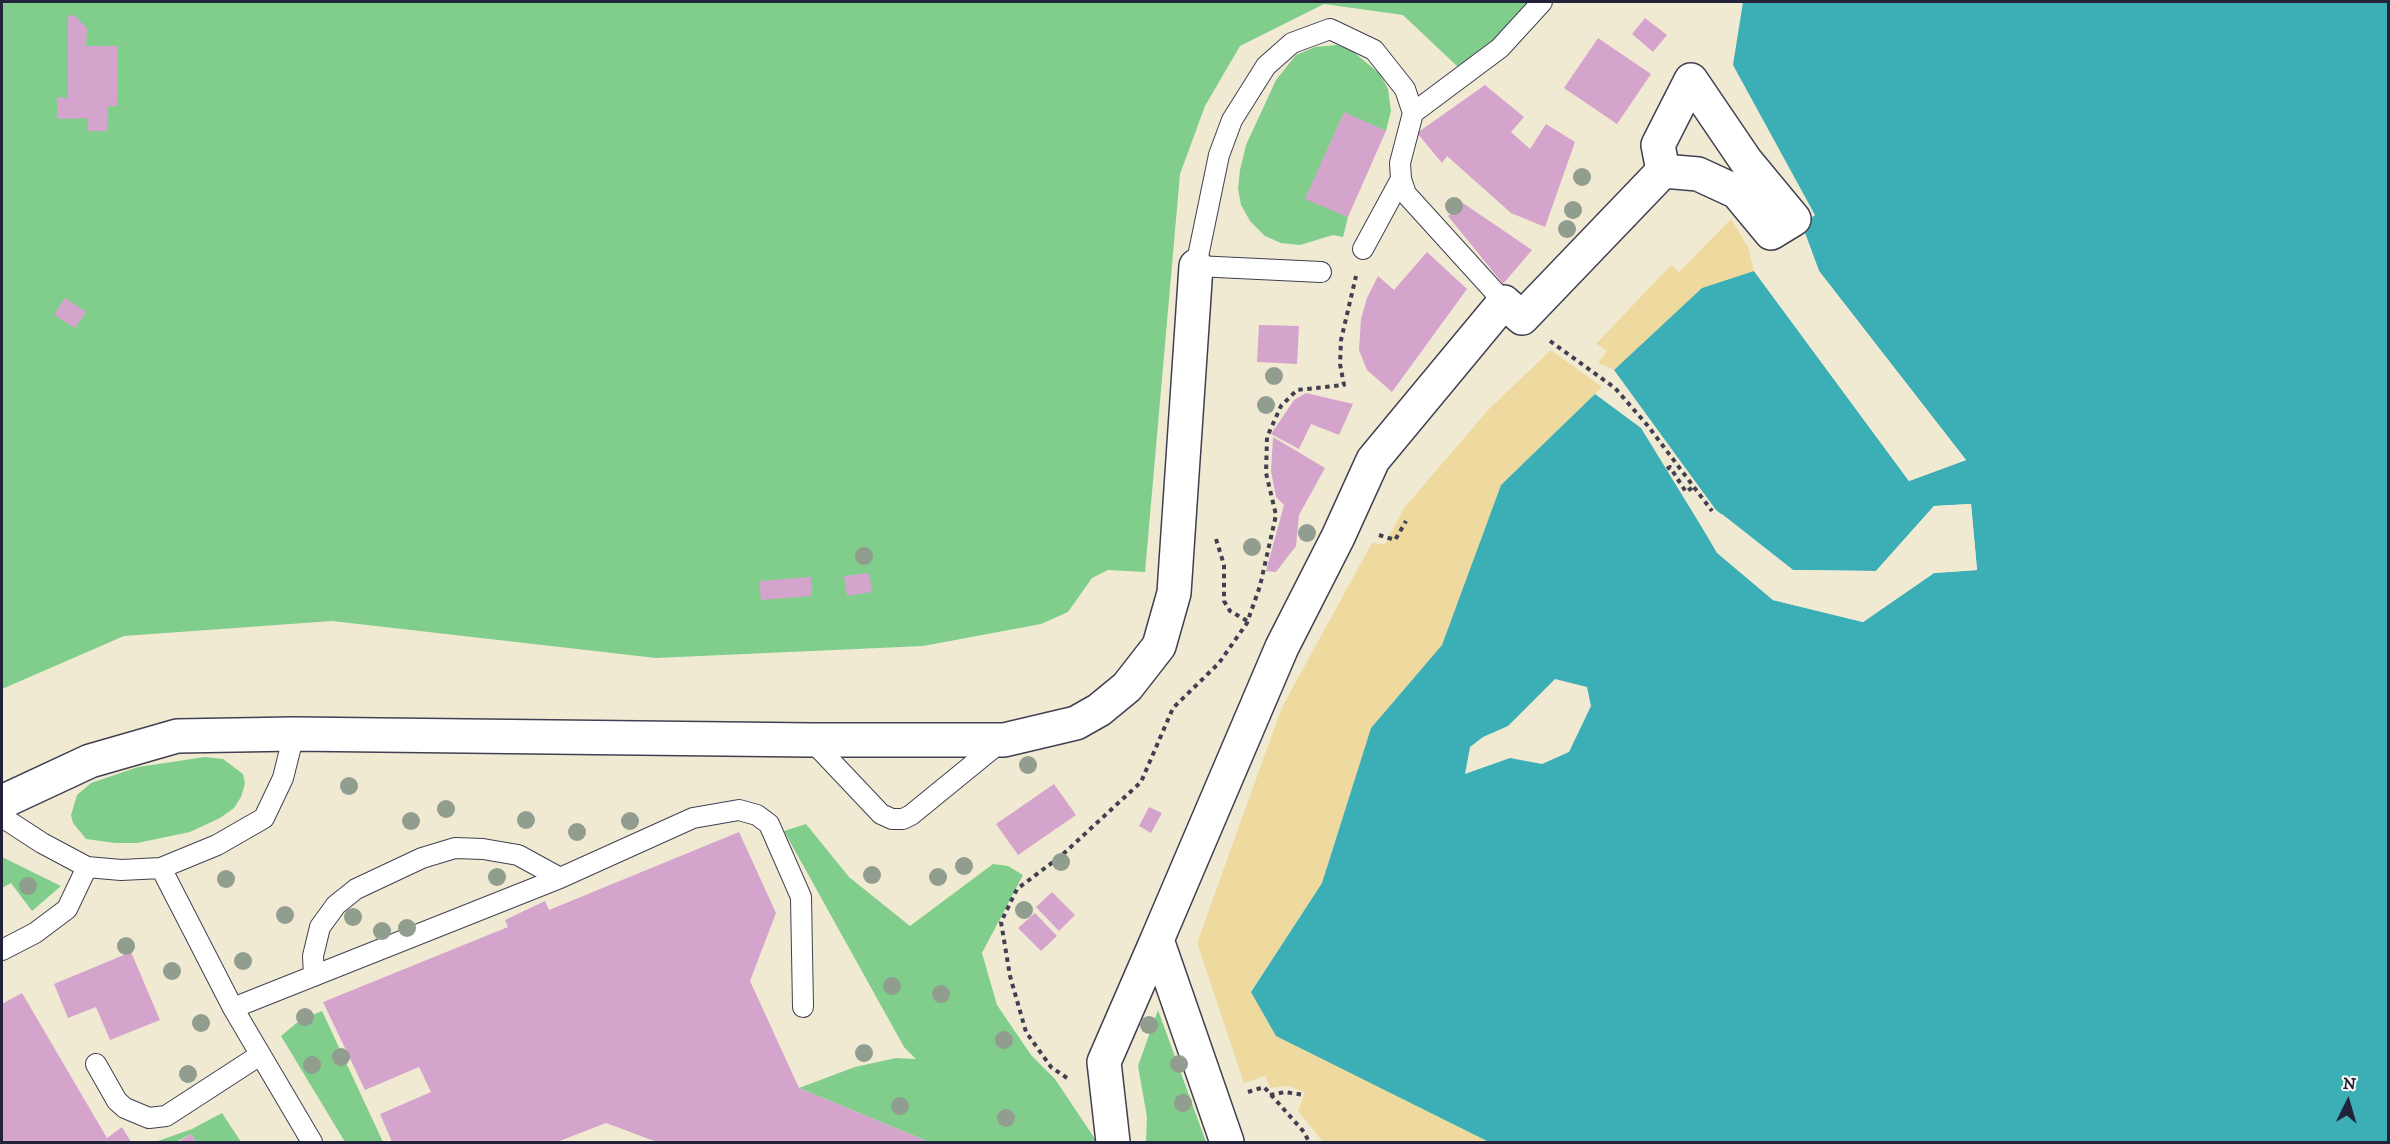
<!DOCTYPE html>
<style>
body{margin:0}
#map{position:relative;width:2390px;height:1144px;overflow:hidden;background:#f1ead3;font-family:"IM FELL DW Pica",serif}
canvas{display:block}
.frame{position:absolute;inset:0;border:3px solid #22223b;pointer-events:none}
.north{position:absolute;left:2318px;top:1072px;width:60px;height:60px;-webkit-text-stroke:4px #fdfcf7;paint-order:stroke;rotate:5deg;font-size:16px;font-weight:700;line-height:24px;text-align:center;color:#22223b}
.north::after{content:'';display:block;margin:auto;width:21px;height:27px;background:#22223b;clip-path:polygon(50% 0,100% 100%,50% 72%,0 100%)}
</style>
<div id="map">
<canvas width="2390" height="1144"></canvas>
<div class="frame"></div>
<div class="north">N</div>
</div>
<script>
const g = document.querySelector('canvas').getContext('2d');
g.lineJoin = 'round';
function paint(path, color) {
  g.fillStyle = color;
  g.fill(path, 'evenodd');
}
function poly(rows) {
  const path = new Path2D();
  for (const r of rows) {
    path.moveTo(r[0], r[1]);
    for (let i = 2; i < r.length; i += 2) path.lineTo(r[i], r[i + 1]);
  }
  return path;
}
function trace(path, color, width, dash) {
  g.strokeStyle = color;
  g.lineWidth = width;
  g.lineCap = dash ? 'butt' : 'round';
  g.setLineDash(dash || []);
  g.stroke(path);
}
paint(poly([
 [2,2,1529,2,1499,39,1458,67,1403,15,1324,4,1240,46,1205,106,1180,174,1145,572,1108,570,1092,578,1068,612,1041,624,923,646,656,658,332,621,124,636,2,689],
 [1337,45,1350,49,1380,74,1388,89,1391,111,1386,131,1344,113,1306,198,1348,217,1343,237,1333,235,1300,245,1281,243,1265,236,1250,221,1241,205,1238,189,1240,170,1246,145,1276,80,1296,55,1315,47],
 [205,757,223,759,243,774,245,784,241,797,234,808,220,818,190,832,137,843,115,843,86,839,73,823,71,815,77,795,91,783,138,767],
 [806,824,849,877,910,926,993,864,1008,866,1023,875,982,953,997,1005,1031,1055,1055,1079,1097,1142,929,1142,799,1088,855,1067,896,1058,916,1059,904,1047,784,831],
 [2,857,61,886,32,911,11,883,2,888],
 [1158,1010,1206,1142,1146,1142,1147,1117,1138,1066],
 [322,1011,383,1142,345,1142,281,1036,299,1021],
 [222,1113,241,1142,196,1142,191,1134,176,1142,155,1142,192,1129]
]), '#81cd8c');
paint(poly([
 [1731,219,1748,247,1754,271,1702,288,1614,370,1598,363,1607,351,1596,344,1671,265,1679,272],
 [1551,350,1602,387,1501,485,1442,645,1371,728,1322,883,1251,991,1276,1036,1489,1142,1323,1142,1298,1111,1305,1092,1288,1086,1270,1088,1265,1076,1244,1083,1197,943,1282,707,1372,543,1385,544,1404,508,1489,409]
]), '#eeda9e');
paint(poly([
 [1743,2,2388,2,2388,1142,1489,1142,1276,1036,1251,992,1322,883,1371,728,1442,645,1501,485,1595,394,1641,428,1717,552,1773,600,1863,622,1934,573,1977,570,1971,504,1934,506,1876,571,1793,570,1716,510,1614,370,1702,288,1754,271,1909,481,1966,460,1819,271,1802,225,1815,215,1733,65],
 [1555,679,1587,687,1591,706,1569,752,1542,764,1510,758,1465,774,1470,747,1483,737,1508,726]
]), '#3caeb5');
paint(poly([
 [1802,225,1819,271,1966,460,1909,481,1754,271,1753,268,1756,269,1910,477,1961,458,1816,272,1799,226],
 [1971,504,1977,570,1934,573,1863,622,1773,600,1717,553,1702,527,1704,525,1719,551,1775,597,1862,619,1932,570,1974,567,1969,507,1936,509,1876,574,1792,573,1719,516,1722,514,1793,570,1876,571,1934,506]
]), '#f1ead3');
paint(poly([
 [74,15,87,28,86,46,118,46,117,106,108,106,107,131,87,131,88,118,57,119,57,97,68,98,68,16],
 [1645,18,1667,35,1653,52,1632,34],
 [1598,38,1651,74,1617,124,1564,88],
 [1485,85,1524,117,1511,132,1530,149,1546,124,1575,142,1545,227,1511,213,1447,156,1442,163,1417,133],
 [1344,112,1386,131,1348,217,1305,199],
 [1463,203,1532,250,1503,284,1448,216],
 [1427,252,1467,289,1392,392,1367,370,1359,350,1361,319,1367,298,1378,276,1394,290],
 [65,298,86,312,75,328,54,315],
 [1259,325,1299,326,1297,364,1257,362],
 [1306,393,1353,404,1339,435,1311,424,1299,449,1271,434,1294,400],
 [1273,437,1325,468,1299,515,1296,546,1276,572,1266,571,1284,505,1276,497,1271,471],
 [869,573,872,592,847,596,844,576],
 [811,577,812,596,761,600,759,581],
 [1054,784,1076,815,1018,855,996,824],
 [1149,807,1162,813,1151,833,1139,826],
 [739,832,776,913,750,981,799,1088,929,1142,657,1142,606,1123,557,1142,392,1142,380,1114,431,1092,419,1067,365,1090,323,1002,508,927,505,920,545,901,549,910],
 [1052,892,1075,915,1059,931,1036,907],
 [1035,913,1057,936,1041,951,1018,928],
 [131,952,160,1020,110,1040,96,1007,68,1018,54,984],
 [22,993,107,1138,122,1127,131,1142,2,1142,2,1004],
 [191,1134,196,1142,178,1142]
]), '#d5a4cc');
const lane = poly([
 [1413,113,1500,48,1542,2],
 [1363,249,1401,179],
 [1321,272,1196,266,1219,155,1232,120,1266,66,1292,43,1330,29,1374,50,1405,89,1413,113,1400,163,1401,179,1406,194,1504,302],
 [811,740,881,814,892,819,903,819,911,815,1003,740],
 [2,817,42,843,87,867,121,870,161,868,217,845,264,818,283,778,294,734],
 [161,868,233,1008,312,1142],
 [2,950,35,933,67,909,87,867],
 [314,976,313,956,320,927,336,905,356,889,422,858,455,848,483,849,518,855,560,878],
 [233,1008,560,878,693,818,739,810,757,815,769,824,801,897,803,1007],
 [96,1064,117,1101,125,1108,149,1118,166,1116,260,1055]
]);
const street = poly([
 [2,802,90,761,177,736,294,734,811,740,1004,740,1076,723,1099,710,1127,687,1159,646,1174,593,1196,266],
 [1113,1142,1104,1062,1157,940],
 [1227,1142,1157,940,1282,647,1338,537,1373,460,1504,302,1522,318,1663,171,1698,174,1737,192,1771,233,1794,219,1746,161,1691,80,1658,145,1663,171]
]);
trace(lane, '#414052', 22);
trace(street, '#414052', 36);
trace(poly([
 [1550,341,1615,388,1648,426,1712,511],
 [1667,469,1670,467,1686,492,1693,487],
 [1379,535,1395,540,1406,521],
 [1216,539,1224,565,1224,601,1230,611,1249,622],
 [1067,1078,1051,1067,1026,1032,1010,976,1001,922,1017,889,1061,856,1141,782,1173,708,1219,663,1247,623,1260,586,1276,515,1266,473,1267,437,1281,406,1297,390,1344,385,1340,364,1341,340,1356,276],
 [1248,1092,1264,1087,1304,1132,1309,1142],
 [1270,1095,1285,1092,1304,1095]
]), '#414052', 4, [4.5, 4.5]);
trace(lane, '#fff', 20);
trace(street, '#fff', 33);
g.fillStyle = '#919d8f';
for (const [x, y] of [
 [1582,177],
 [1454,206],
 [1573,210],
 [1567,229],
 [1274,376],
 [1266,405],
 [1307,533],
 [1252,547],
 [864,556],
 [1028,765],
 [349,786],
 [446,809],
 [526,820],
 [411,821],
 [630,821],
 [577,832],
 [1061,862],
 [964,866],
 [872,875],
 [497,877],
 [938,877],
 [226,879],
 [28,886],
 [1024,910],
 [285,915],
 [353,917],
 [407,928],
 [382,931],
 [126,946],
 [243,961],
 [172,971],
 [892,986],
 [941,994],
 [305,1017],
 [201,1023],
 [1149,1025],
 [1004,1040],
 [864,1053],
 [341,1057],
 [1179,1064],
 [312,1065],
 [188,1074],
 [1183,1103],
 [900,1106],
 [1006,1118]
]) {
  g.beginPath();
  g.arc(x, y, 9, 0, 2 * Math.PI);
  g.fill();
}
</script>
